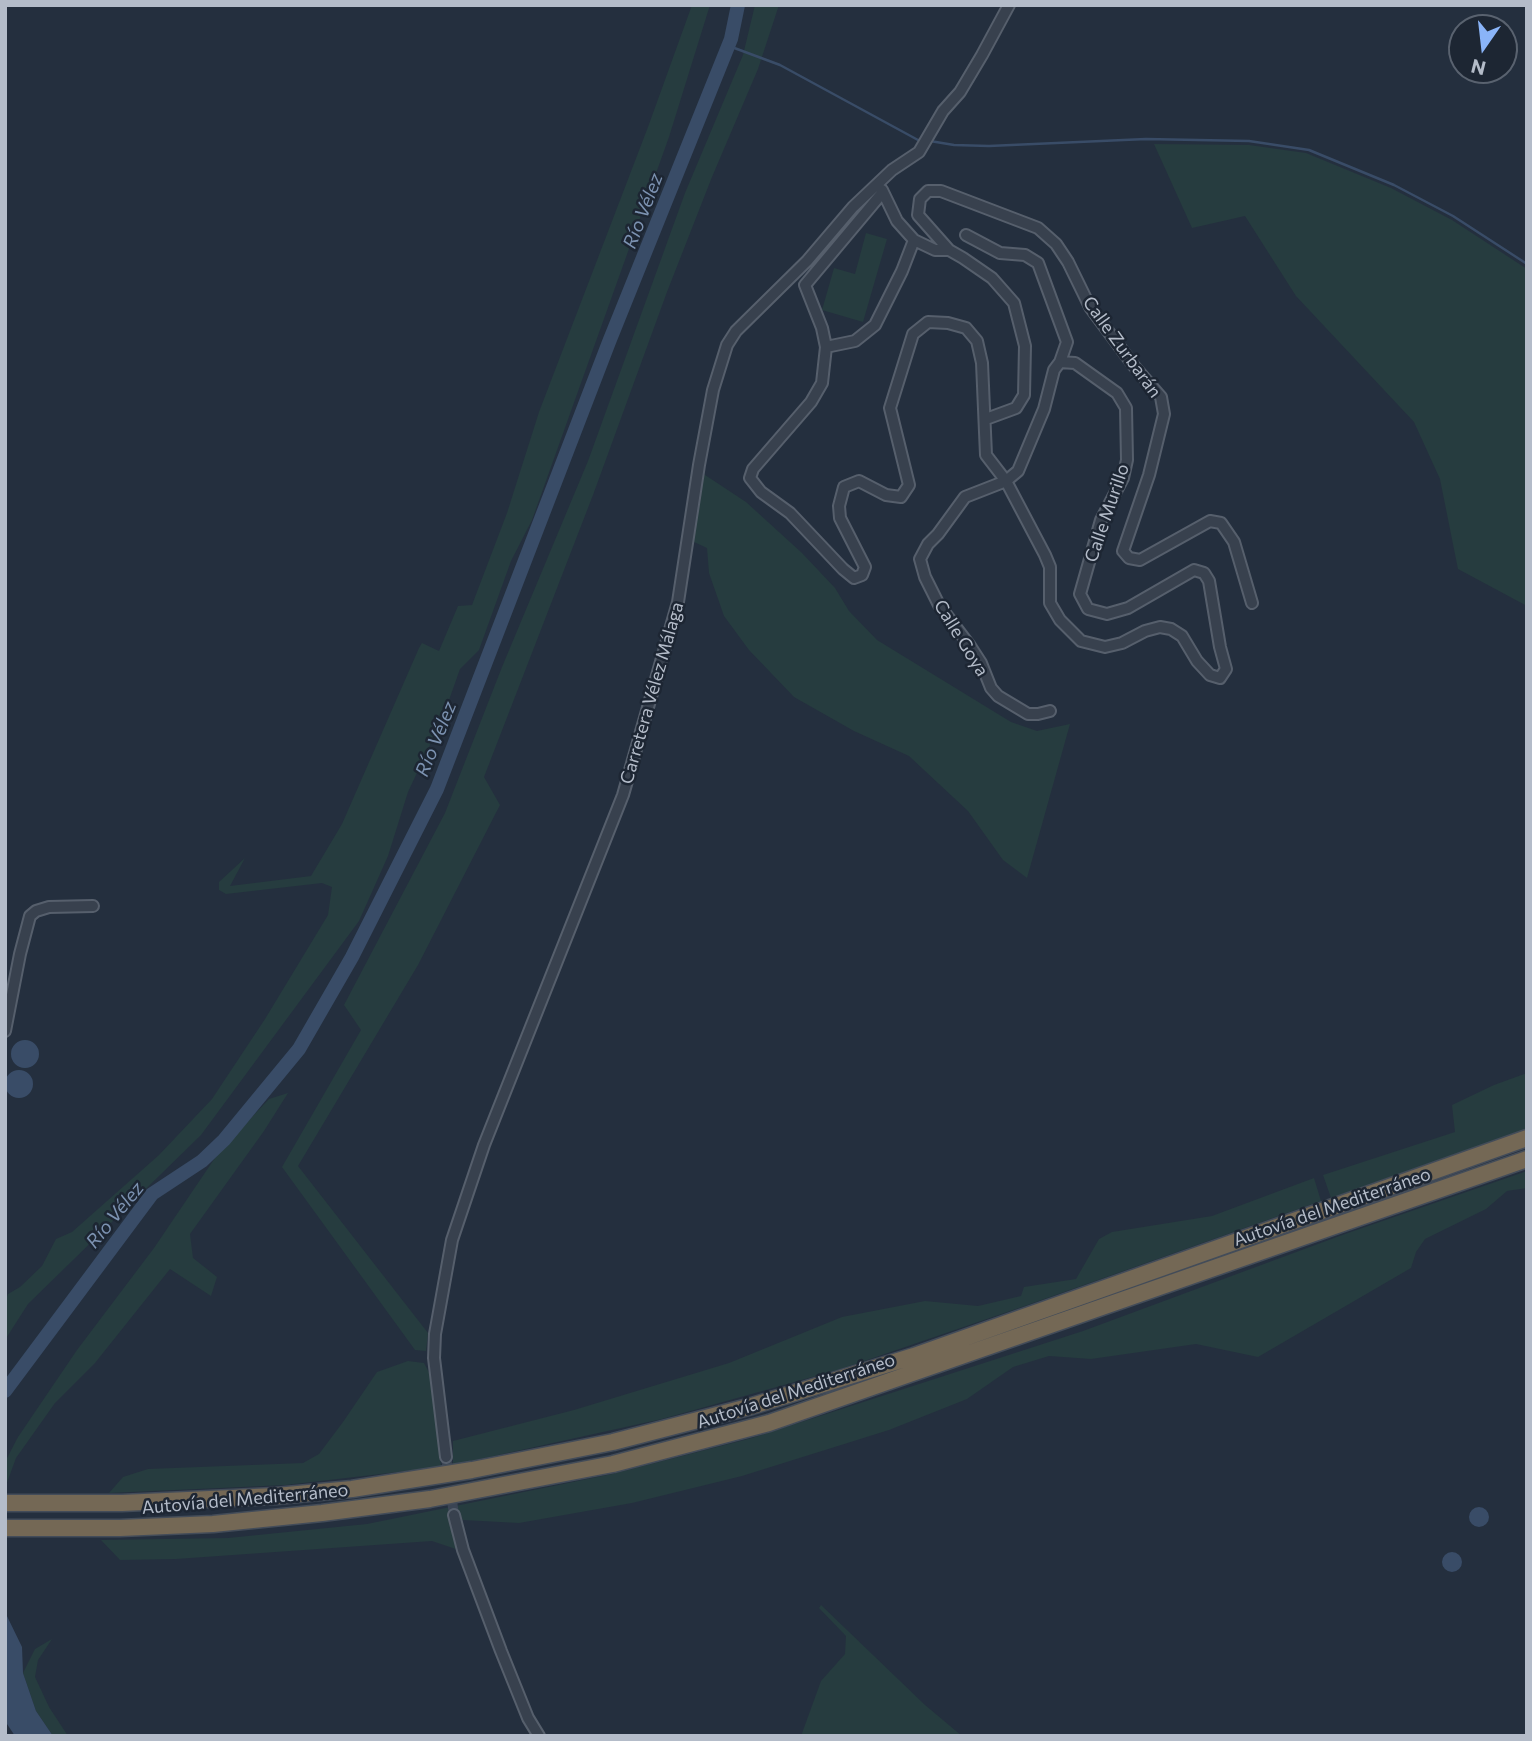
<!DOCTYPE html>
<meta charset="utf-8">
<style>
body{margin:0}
#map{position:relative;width:1532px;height:1741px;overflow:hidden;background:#242f3e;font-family:Commissioner,sans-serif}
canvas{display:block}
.frame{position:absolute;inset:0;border:7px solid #b4bcc9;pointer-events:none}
.north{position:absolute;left:1448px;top:14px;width:70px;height:70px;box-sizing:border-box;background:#1d2633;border:2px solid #59626f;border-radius:50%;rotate:194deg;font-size:19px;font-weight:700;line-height:28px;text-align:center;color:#b4bcc9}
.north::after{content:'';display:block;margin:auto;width:24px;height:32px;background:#8ab4f8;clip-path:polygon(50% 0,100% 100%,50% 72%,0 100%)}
</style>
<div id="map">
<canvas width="1532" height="1741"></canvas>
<div class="frame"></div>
<div class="north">N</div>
</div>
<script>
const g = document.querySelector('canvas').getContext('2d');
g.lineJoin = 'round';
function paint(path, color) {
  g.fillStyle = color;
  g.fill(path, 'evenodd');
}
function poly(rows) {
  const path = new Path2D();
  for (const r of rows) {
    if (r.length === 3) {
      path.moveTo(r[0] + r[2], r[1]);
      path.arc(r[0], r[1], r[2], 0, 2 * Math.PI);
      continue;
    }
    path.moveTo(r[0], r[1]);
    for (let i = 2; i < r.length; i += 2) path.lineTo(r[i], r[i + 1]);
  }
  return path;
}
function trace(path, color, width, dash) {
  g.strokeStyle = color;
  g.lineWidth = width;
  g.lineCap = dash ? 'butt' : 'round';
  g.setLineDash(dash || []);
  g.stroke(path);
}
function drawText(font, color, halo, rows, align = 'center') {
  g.font = font + ' Commissioner,sans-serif';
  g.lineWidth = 5;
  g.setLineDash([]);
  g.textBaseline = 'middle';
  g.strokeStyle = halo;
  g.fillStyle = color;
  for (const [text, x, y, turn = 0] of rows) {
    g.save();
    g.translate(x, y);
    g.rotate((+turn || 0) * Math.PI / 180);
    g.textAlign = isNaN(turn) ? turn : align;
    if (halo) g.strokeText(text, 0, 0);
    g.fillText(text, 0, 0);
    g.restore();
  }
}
paint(poly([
 [692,5,710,5,669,137,532,520,511,561,479,650,460,669,443,717,408,792,388,856,359,921,201,1135,28,1304,5,1340,5,1301,8,1294,20,1287,42,1266,56,1239,72,1232,159,1155,212,1099,265,1019,328,915,332,887,322,883,226,894,219,890,219,882,245,858,230,886,311,876,342,824,419,648,422,643,439,651,458,606,472,605,507,513,539,412,648,127],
 [755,5,779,5,758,69,712,177,667,292,593,495,484,777,500,805,418,965,298,1166,428,1333,426,1351,415,1350,282,1167,361,1030,344,1005,445,813,502,667,588,461,685,193,743,55],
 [1154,144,1249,145,1306,153,1391,188,1452,220,1527,269,1527,606,1458,569,1440,479,1414,422,1296,296,1245,216,1192,228],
 [866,233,887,239,863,322,822,310,834,268,855,274],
 [702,473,746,502,802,553,835,588,849,611,877,640,1011,722,1037,731,1070,724,1027,878,1003,860,968,811,909,756,854,731,794,697,749,650,724,616,709,573,707,548,692,541],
 [1527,1073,1527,1129,1331,1198,1323,1175,1455,1132,1452,1105,1494,1085],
 [288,1093,264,1131,190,1234,193,1258,217,1277,211,1296,170,1269,95,1363,55,1403,16,1458,5,1488,5,1462,18,1437,77,1350,154,1248,219,1152,269,1099],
 [1527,1171,1527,1188,1507,1191,1486,1209,1425,1239,1416,1252,1411,1268,1258,1357,1196,1344,1091,1359,1049,1356,1013,1367,967,1399,889,1430,742,1476,632,1503,519,1523,463,1520,460,1515,449,1516,459,1550,432,1541,176,1559,120,1560,101,1540,228,1538,367,1524,612,1474,752,1438,1083,1331,1345,1234],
 [1314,1178,1321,1201,1019,1308,841,1369,662,1419,453,1465,453,1441,574,1410,729,1363,842,1317,925,1301,978,1306,1021,1296,1024,1287,1076,1279,1099,1239,1112,1232,1212,1216],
 [408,1361,424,1363,434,1382,441,1467,286,1485,109,1493,123,1477,148,1469,303,1463,319,1454,343,1422,377,1372],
 [821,1605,925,1705,962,1736,801,1736,821,1681,845,1654,846,1636,819,1608],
 [52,1639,38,1660,35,1677,49,1707,68,1736,53,1736,36,1711,23,1673,35,1649]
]), '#263c3f');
paint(poly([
 [25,1054,14],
 [19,1084,14],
 [1479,1517,10],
 [1452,1562,10],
 [5,1612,22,1647,23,1673,36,1711,53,1736,15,1736,5,1721]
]), '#394c67');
trace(poly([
 [729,46,780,65,918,140,923,140],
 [930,141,954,145,989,146,1146,139,1249,141,1309,150,1394,185,1453,216,1527,264]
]), '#394c67', 2.5);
trace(poly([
 [5,1391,152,1194,202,1161,224,1140,299,1049,352,957,437,789,609,342,731,39,738,5]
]), '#394c67', 14);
trace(poly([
 [446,1457,454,1515]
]), '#3a4453', 10, [10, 5]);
const minor = poly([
 [882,190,897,221,914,240,935,250,949,250,963,258,992,278,1014,303,1025,346,1024,395,1016,408,986,419],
 [883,192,805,285,822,328,826,347,822,383,811,402,753,469,750,478,761,492,790,513,843,569,854,578,862,575,865,567,840,518,839,506,844,487,859,481,886,495,901,497,909,485,890,408,913,334,928,322,948,323,966,328,977,341,982,363,986,455,1006,481,1045,555,1050,567,1050,603,1060,620,1081,641,1105,647,1122,643,1145,631,1160,627,1171,629,1182,636,1197,661,1210,675,1220,678,1226,669,1220,647,1209,581,1204,573,1194,570,1128,608,1107,614,1088,609,1080,594,1101,520,1123,478,1127,460,1126,408,1117,393,1075,363,1060,362,1054,370,1044,409,1018,471,1006,481,965,497,938,534,928,544,920,559,925,577,939,605,970,646,981,663,991,688,998,696,1028,714,1038,714,1050,711],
 [966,235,1000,253,1025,255,1038,263,1067,342,1060,362],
 [949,250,918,215,920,199,928,191,941,191,1038,228,1056,244,1068,262,1090,307,1134,366,1161,397,1164,414,1149,475,1123,551,1129,558,1140,560,1210,521,1221,523,1234,542,1252,603],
 [826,347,855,341,875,325,902,271,914,240],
 [5,1031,20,954,30,916,36,911,49,907,93,906],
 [446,1457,434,1358,435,1334,452,1240,484,1145,623,795,678,602,699,465,713,390,727,345,736,331,807,261,853,207,892,170,919,152,943,111,960,92,982,55,1009,5],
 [454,1515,463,1550,501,1651,528,1718,539,1736]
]);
const highway = poly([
 [5,1503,122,1503,276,1496,352,1489,472,1470,613,1442,752,1406,914,1356,1527,1138],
 [5,1528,120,1528,213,1524,322,1513,430,1499,613,1464,769,1423,1527,1159]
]);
trace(minor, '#565f6c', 14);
trace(highway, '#434c59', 19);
trace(minor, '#38414e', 10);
trace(highway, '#746855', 16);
drawText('18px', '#b4bcc9', '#1d2633', [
 ["Calle Zurbarán",1122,347,54],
 ["Calle Murillo",1107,513,-71],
 ["Calle Goya",961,638,58],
 ["Carretera Vélez Málaga",652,693,-74],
 ["Autovía del Mediterráneo",1332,1207,-19],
 ["Autovía del Mediterráneo",796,1391,-18],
 ["Autovía del Mediterráneo",245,1499,-5]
]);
drawText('italic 19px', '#7c92b1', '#1d2633', [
 ["Río Vélez",643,211,-69],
 ["Río Vélez",436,739,-68],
 ["Río Vélez",115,1215,-51]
]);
</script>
